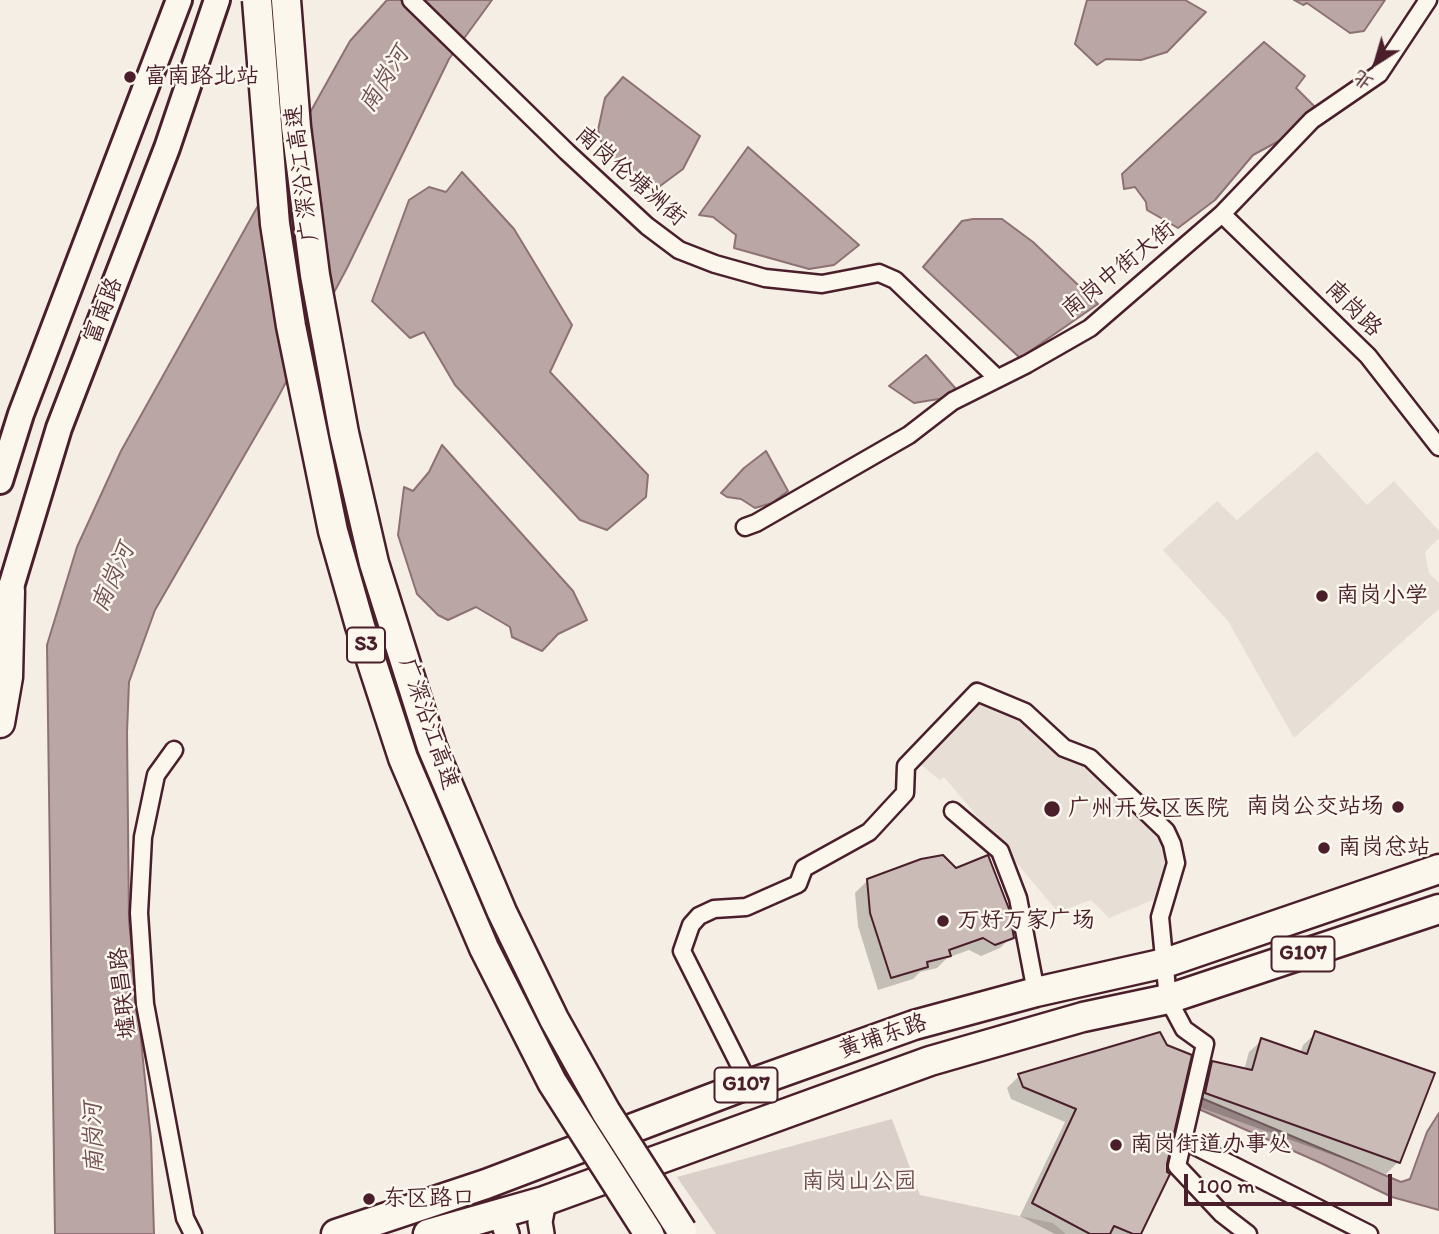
<!DOCTYPE html>
<meta charset="utf-8">
<style>
body{margin:0}
#map{position:relative;width:1439px;height:1234px;overflow:hidden;background:#f4eee4;font-family:Itim,"LXGW WenKai TC",sans-serif}
canvas{display:block}
.north{position:absolute;left:1341px;top:28px;width:70px;height:70px;-webkit-text-stroke:5px #fbf7ec;paint-order:stroke;rotate:217deg;font-size:19px;font-weight:700;line-height:28px;text-align:center;color:#4a1f2b}
.north::after{content:'';display:block;margin:auto;width:24px;height:32px;background:#4a1f2b;clip-path:polygon(50% 0,100% 100%,50% 72%,0 100%)}
.scale{position:absolute;left:1184px;top:1174px;width:208px;height:32px;box-sizing:border-box;border:4px solid #4a1f2b;border-top:0;padding-left:9px;font-size:21px;line-height:24px;white-space:nowrap;color:#4a1f2b;-webkit-text-stroke:5px #fbf7ec;paint-order:stroke}
</style>
<div id="map">
<canvas width="1439" height="1234"></canvas>
<div class="north">北</div>
<div class="scale">100 m</div>
</div>
<script>
const g = document.querySelector('canvas').getContext('2d');
g.lineJoin = 'round';
function paint(path, color) {
  g.fillStyle = color;
  g.fill(path, 'evenodd');
}
function poly(rows) {
  const path = new Path2D();
  for (const r of rows) {
    path.moveTo(r[0], r[1]);
    for (let i = 2; i < r.length; i += 2) path.lineTo(r[i], r[i + 1]);
  }
  return path;
}
function trace(path, color, width, dash) {
  g.strokeStyle = color;
  g.lineWidth = width;
  g.lineCap = dash ? 'butt' : 'round';
  g.setLineDash(dash || []);
  g.stroke(path);
}
function drawText(font, color, halo, rows, align = 'center') {
  g.font = font + ' Itim,"LXGW WenKai TC",sans-serif';
  g.lineWidth = 5;
  g.setLineDash([]);
  g.textBaseline = 'middle';
  g.strokeStyle = halo;
  g.fillStyle = color;
  for (const [text, x, y, turn = 0] of rows) {
    g.save();
    g.translate(x, y);
    g.rotate((+turn || 0) * Math.PI / 180);
    g.textAlign = isNaN(turn) ? turn : align;
    if (halo) g.strokeText(text, 0, 0);
    g.fillText(text, 0, 0);
    g.restore();
  }
}
paint(poly([
 [1317,451,1367,505,1394,481,1439,531,1439,538,1425,552,1429,573,1439,583,1439,609,1294,738,1228,621,1163,550,1217,501,1237,520],
 [978,696,1017,714,1061,755,1095,772,1162,838,1167,858,1158,898,1109,918,1091,900,1058,912,944,777,940,780,916,761]
]), '#e7dfd6');
paint(poly([
 [892,1119,920,1195,1053,1223,1066,1234,716,1234,677,1177]
]), '#dbd0c9');
const water = poly([
 [387,0,492,0,449,59,347,268,277,399,155,610,129,682,127,732,129,921,151,1139,154,1234,55,1234,47,645,77,547,121,451,350,41,387,0],
 [1087,0,1185,0,1206,12,1167,52,1141,60,1106,59,1097,65,1075,44,1087,0],
 [1294,0,1385,0,1364,31,1350,33,1307,3,1303,5,1294,0],
 [1264,42,1305,76,1296,88,1318,110,1288,136,1253,155,1215,200,1178,228,1147,210,1146,202,1135,187,1124,189,1122,174,1264,42],
 [623,77,700,136,683,169,656,189,605,156,598,130,605,98,623,77],
 [748,147,859,245,834,265,809,269,734,248,736,235,713,217,699,215,748,147],
 [462,172,514,229,572,325,550,372,648,475,646,497,607,530,580,520,455,385,424,332,410,338,372,301,409,200,429,187,446,192,462,172],
 [973,219,1002,219,1033,242,1098,304,1020,358,923,267,962,221,973,219],
 [926,355,956,389,945,398,914,403,889,386,926,355],
 [442,445,573,591,587,620,558,634,542,651,512,637,510,627,476,607,448,620,438,615,417,594,398,535,404,487,413,491,429,472,442,445],
 [766,451,788,491,772,503,755,508,741,499,727,497,721,493,744,468,766,451],
 [1194,1095,1401,1182,1410,1179,1427,1132,1439,1113,1439,1210,1392,1197,1323,1164,1192,1106,1194,1095]
]);
paint(water, '#baa7a5');
trace(water, '#8d7174', 2);
paint(poly([
 [868,880,1013,935,1000,948,981,956,969,950,947,958,937,968,920,972,913,979,878,990,858,926,855,893],
 [1316,1033,1398,1162,1386,1174,1193,1105,1200,1075,1212,1063,1244,1070,1249,1052,1262,1040,1300,1054,1303,1045],
 [1160,1034,1165,1173,1168,1175,1139,1234,1055,1234,1020,1216,1065,1122,1011,1099,1007,1088,1019,1076]
]), '#0003');
const building = poly([
 [943,855,956,868,988,855,1009,909,1014,938,995,945,983,938,949,950,951,956,927,962,928,967,891,978,870,913,867,879,921,859,943,855],
 [1315,1031,1435,1073,1400,1163,1205,1093,1212,1061,1252,1070,1261,1038,1307,1054,1315,1031],
 [1160,1032,1167,1045,1192,1055,1167,1164,1167,1172,1170,1174,1141,1234,1133,1234,1114,1226,1110,1234,1090,1234,1032,1203,1076,1109,1023,1087,1018,1074,1160,1032]
]);
paint(building, '#cabbb6');
trace(building, '#4a1f2b', 2);
const street = poly([
 [411,0,567,152,647,226,679,250,715,264,765,278,822,284,879,273,895,280,997,378],
 [1222,214,1368,356,1439,447],
 [745,527,756,523,909,435,953,401,1027,364,1090,328,1222,214,1312,120,1379,74,1428,0],
 [174,750,156,775,143,837,139,913,145,1004,185,1218,193,1234],
 [953,811,1000,851,1018,898,1036,992],
 [749,1084,682,951,691,925,699,916,714,909,746,907,798,884,804,868,869,832,905,793,906,766,977,692,1025,712,1064,748,1090,758,1166,831,1172,844,1176,863,1160,917,1168,999,1184,1029,1205,1044,1177,1166,1222,1214,1248,1234],
 [1183,1140,1369,1234]
]);
const secondary = poly([
 [500,1213,507,1234],
 [542,1234,540,1222,544,1201]
]);
const primary = poly([
 [0,481,21,414,179,0],
 [4,610,59,428,167,148,217,0]
]);
const highway = poly([
 [0,723,8,677,10,591],
 [336,1234,486,1184,749,1084,914,1025,1036,992,1165,963,1439,869],
 [428,1234,544,1201,930,1061,1083,1017,1168,999,1439,909]
]);
trace(street, '#4a1f2b', 21);
trace(secondary, '#4a1f2b', 28);
trace(primary, '#4a1f2b', 30);
trace(highway, '#4a1f2b', 33);
trace(street, '#fbf7ec', 16);
trace(secondary, '#fbf7ec', 23);
trace(primary, '#fbf7ec', 24);
trace(highway, '#fbf7ec', 28);
const highwayBridge = poly([
 [257,0,275,224,291,326,333,531,360,626,403,758,484,948,552,1082,649,1234],
 [286,0,296,127,315,275,344,433,374,563,432,747,502,912,554,1019,606,1112,682,1231]
]);
trace(highwayBridge, '#4a1f2b', 33, []);
trace(highwayBridge, '#fbf7ec', 28);
for (const [x, y, r, color] of [
 [130,77,7,"#4a1f2b"],
 [1322,596,7,"#4a1f2b"],
 [1398,807,7,"#4a1f2b"],
 [1052,809,9,"#4a1f2b"],
 [1324,848,7,"#4a1f2b"],
 [943,921,7,"#4a1f2b"],
 [1116,1145,7,"#4a1f2b"],
 [369,1199,7,"#4a1f2b"]
]) {
  const dot = new Path2D();
  dot.arc(x, y, r, 0, 2 * Math.PI);
  g.fillStyle = color;
  g.fill(dot);
  trace(dot, '#fbf7ec', 2.5);
}
for (const [x, y, w] of [
 [366,645,38],
 [1303,954,63],
 [746,1085,63]
]) {
  const box = new Path2D();
  box.roundRect(x - w / 2, y - 17.5, w, 35, 5);
  g.fillStyle = '#fbf7ec';
  g.fill(box);
  trace(box, '#4a1f2b', 2);
}
drawText('bold 21px', '#4a1f2b', null, [
 ["S3",366,645],
 ["G107",1303,954],
 ["G107",746,1085]
]);
drawText('23px', '#4a1f2b', '#fbf7ec', [
 ["富南路北站",144,77],
 ["南岗小学",1336,596],
 ["南岗公交站场",1384,807,"right"],
 ["广州开发区医院",1068,809],
 ["南岗总站",1338,848],
 ["万好万家广场",957,921],
 ["南岗街道办事处",1130,1145],
 ["东区路口",383,1199]
], 'left');
drawText('23px', '#4a1f2b', '#fbf7ec', [
 ["广深沿江高速",303,173,-97],
 ["南岗伦塘洲街",630,177,41],
 ["南岗中街大街",1119,270,-39],
 ["南岗路",1353,309,45],
 ["富南路",104,311,-69],
 ["广深沿江高速",428,724,71],
 ["墟联昌路",124,993,-96],
 ["黄埔东路",883,1037,-19]
]);
drawText('23px', '#6e4b52', '#fbf7ec', [
 ["南岗山公园",859,1182]
]);
drawText('italic 24px', '#714f56', '#fbf7ec', [
 ["南岗河",385,80,-58],
 ["南岗河",114,578,-66],
 ["南岗河",95,1138,-92]
]);
</script>
